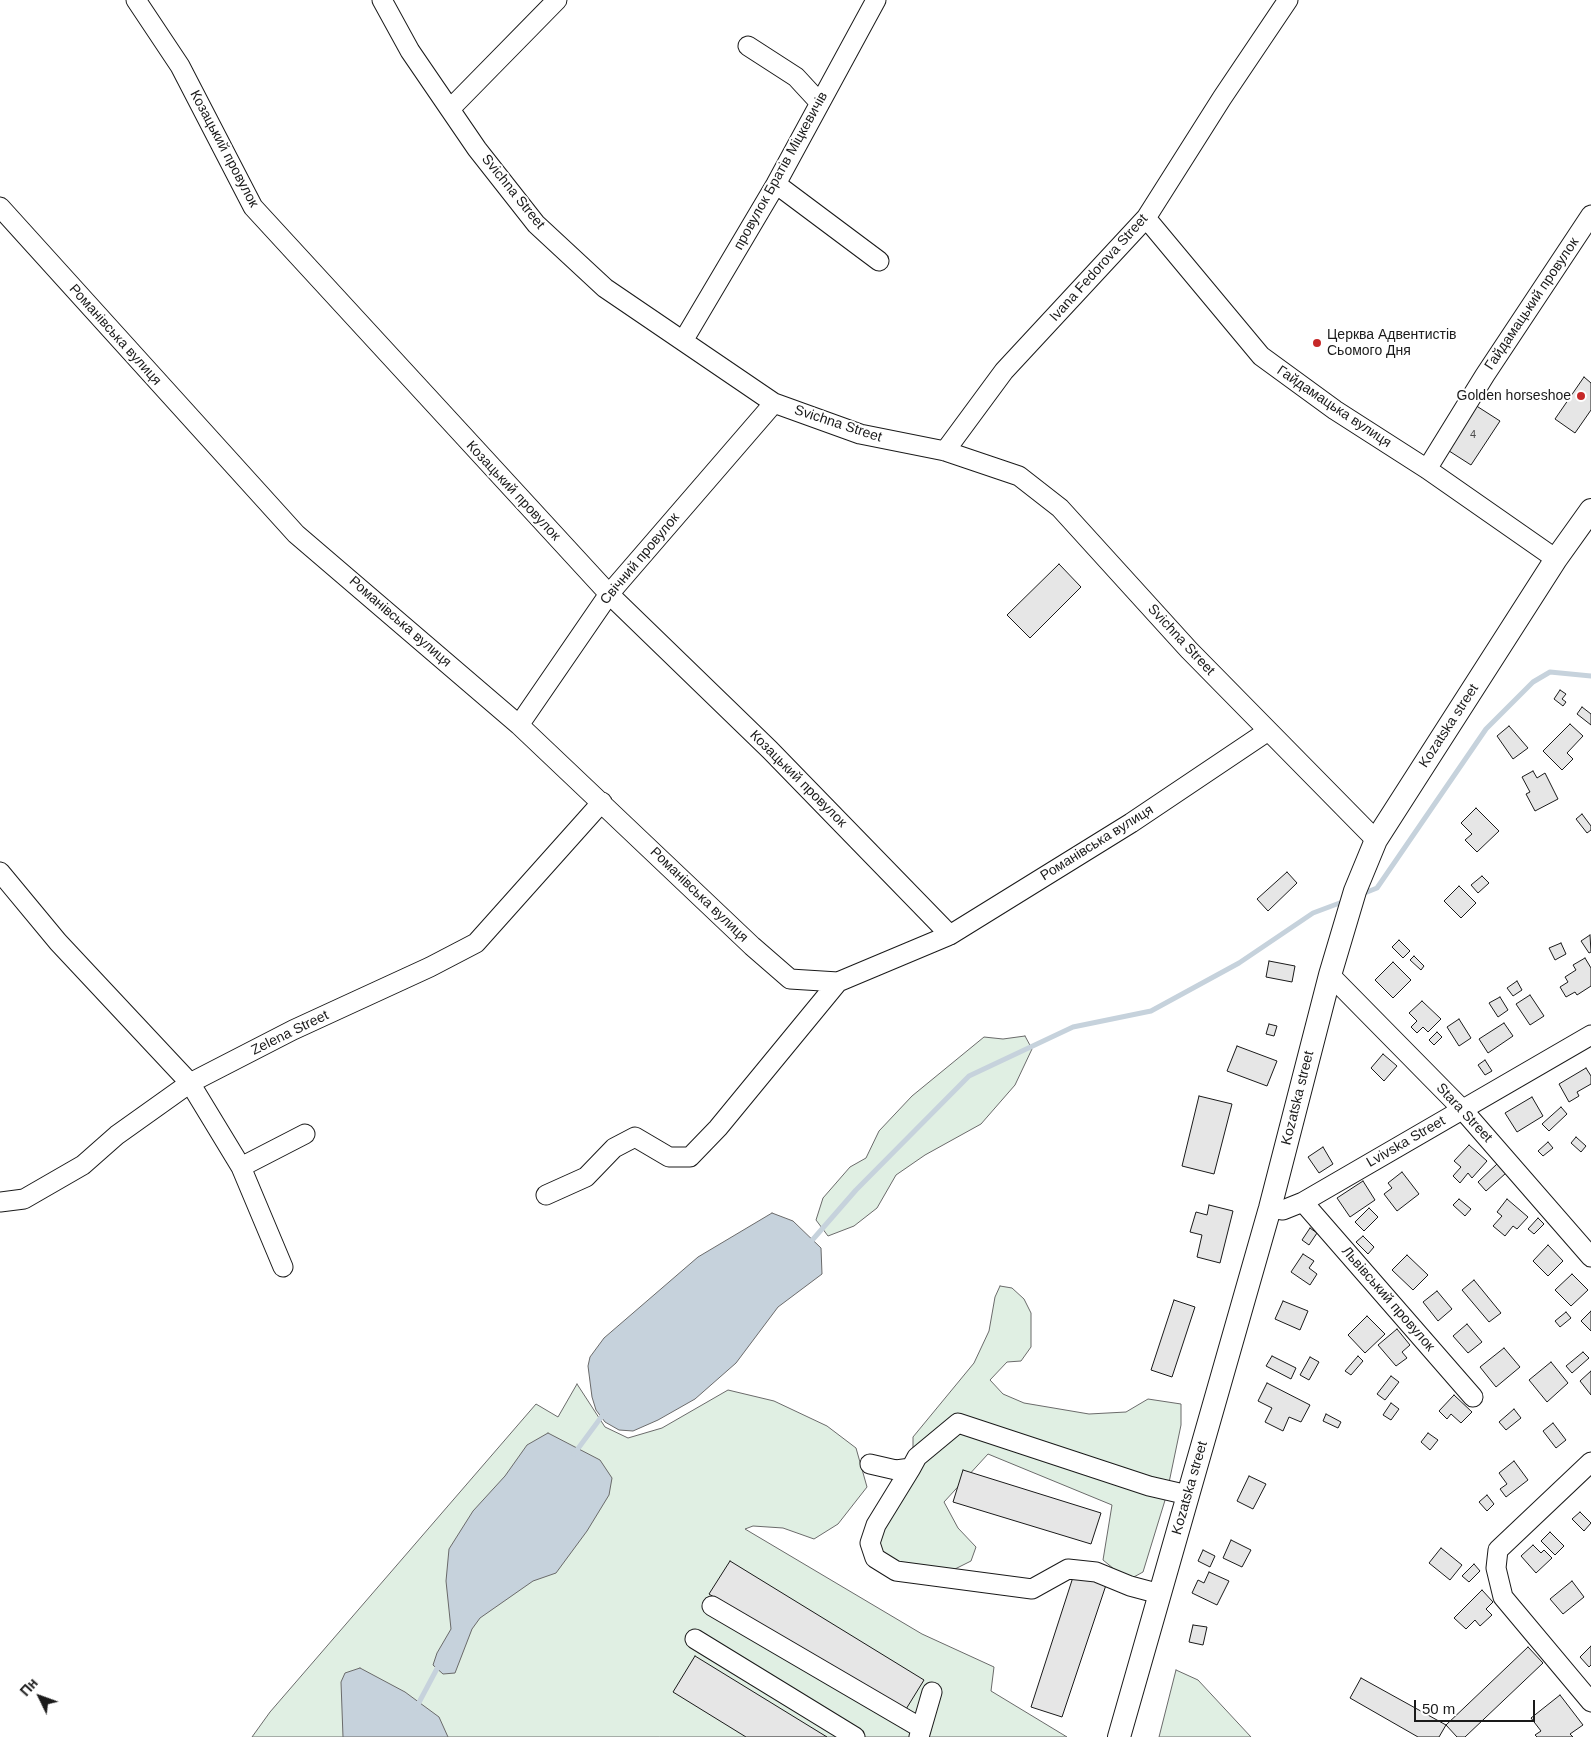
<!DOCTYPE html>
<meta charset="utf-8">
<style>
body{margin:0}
#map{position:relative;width:1591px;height:1737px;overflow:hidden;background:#fff;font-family:Helvetica,sans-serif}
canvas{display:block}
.north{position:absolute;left:15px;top:1672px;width:50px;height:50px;-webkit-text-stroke:4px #fff;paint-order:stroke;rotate:312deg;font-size:14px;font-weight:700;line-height:20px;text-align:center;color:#1a1a1a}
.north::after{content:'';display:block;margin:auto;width:18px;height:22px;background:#1a1a1a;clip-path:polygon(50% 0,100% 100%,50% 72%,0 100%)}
.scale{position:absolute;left:1414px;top:1700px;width:121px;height:22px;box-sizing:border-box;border:2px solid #1a1a1a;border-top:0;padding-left:6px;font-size:15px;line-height:18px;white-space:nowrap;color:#1a1a1a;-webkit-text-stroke:4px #fff;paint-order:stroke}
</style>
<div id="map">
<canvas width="1591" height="1737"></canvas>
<div class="north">Пн</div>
<div class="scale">50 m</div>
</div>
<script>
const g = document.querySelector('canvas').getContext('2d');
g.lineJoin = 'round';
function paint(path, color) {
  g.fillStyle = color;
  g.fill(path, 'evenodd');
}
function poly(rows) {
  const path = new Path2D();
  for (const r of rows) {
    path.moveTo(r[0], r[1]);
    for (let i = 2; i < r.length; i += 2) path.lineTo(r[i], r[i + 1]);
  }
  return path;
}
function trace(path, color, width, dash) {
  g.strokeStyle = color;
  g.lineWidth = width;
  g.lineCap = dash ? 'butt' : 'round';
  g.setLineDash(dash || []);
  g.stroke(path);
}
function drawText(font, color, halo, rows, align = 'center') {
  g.font = font + ' Helvetica,sans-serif';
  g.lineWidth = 4;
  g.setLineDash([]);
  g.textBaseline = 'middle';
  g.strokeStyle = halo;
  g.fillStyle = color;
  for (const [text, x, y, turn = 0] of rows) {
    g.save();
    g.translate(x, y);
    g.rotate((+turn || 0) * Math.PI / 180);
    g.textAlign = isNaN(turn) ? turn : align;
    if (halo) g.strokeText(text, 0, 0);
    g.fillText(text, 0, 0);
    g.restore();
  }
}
const green = poly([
 [1025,1036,1032,1049,1015,1085,981,1124,925,1155,896,1175,877,1208,854,1226,828,1236,816,1220,823,1198,850,1167,866,1158,879,1131,912,1096,984,1037,1003,1039,1025,1036],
 [1000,1286,1012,1288,1024,1299,1031,1313,1031,1347,1021,1361,1007,1362,990,1380,1003,1394,1024,1403,1089,1414,1126,1412,1148,1399,1181,1404,1181,1425,1166,1497,1143,1572,1132,1578,1114,1569,1103,1560,1112,1505,988,1454,944,1502,958,1528,976,1547,971,1561,943,1575,896,1565,879,1550,883,1522,913,1452,913,1437,974,1363,989,1331,995,1297,1000,1286],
 [577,1384,605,1427,628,1438,662,1428,728,1390,774,1401,827,1426,856,1448,867,1487,838,1524,814,1539,783,1528,753,1526,745,1529,922,1634,994,1667,991,1691,1067,1737,252,1737,270,1712,536,1404,558,1417,577,1384],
 [1176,1670,1198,1680,1251,1737,1159,1737,1176,1670]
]);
paint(green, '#e0efe3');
trace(green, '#6a6a6a', 1);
const water = poly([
 [772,1213,793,1221,821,1248,822,1274,778,1307,736,1363,695,1399,658,1420,633,1431,619,1430,605,1422,596,1410,592,1397,588,1366,590,1357,604,1338,698,1257,772,1213],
 [548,1433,600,1460,612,1478,609,1495,587,1531,556,1573,533,1581,480,1618,472,1629,455,1673,443,1674,433,1665,437,1653,451,1629,446,1581,449,1549,473,1511,505,1476,527,1445,548,1433],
 [360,1668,405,1692,439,1717,448,1737,343,1737,341,1682,345,1673,360,1668]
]);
paint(water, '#c6d2dc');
trace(water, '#6a6a6a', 1);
trace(poly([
 [1362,894,1377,888,1486,729,1533,682,1550,672,1591,676],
 [808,1245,856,1190,969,1076,1073,1027,1151,1011,1239,963,1313,913,1345,901],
 [574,1454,605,1412],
 [416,1708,440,1663]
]), '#c6d2dc', 5);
const building = poly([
 [1584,377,1591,383,1591,410,1575,433,1555,419,1584,377],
 [1475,405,1500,421,1471,465,1446,449,1475,405],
 [1059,564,1081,587,1030,638,1007,615,1059,564],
 [1560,690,1566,694,1562,699,1566,702,1563,706,1554,699,1560,690],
 [1582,707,1591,714,1591,725,1577,714,1582,707],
 [1570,724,1583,736,1567,753,1573,759,1562,770,1543,751,1570,724],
 [1509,726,1528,748,1513,759,1497,736,1509,726],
 [1533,771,1537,778,1545,773,1558,799,1535,811,1526,794,1530,792,1522,777,1533,771],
 [1476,808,1499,831,1477,852,1465,840,1472,834,1461,823,1476,808],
 [1582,814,1591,826,1591,830,1587,833,1576,819,1582,814],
 [1287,872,1297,883,1268,911,1257,899,1287,872],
 [1482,876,1489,883,1478,893,1471,885,1482,876],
 [1459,886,1476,903,1461,918,1444,901,1459,886],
 [1590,935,1591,952,1589,953,1581,941,1590,935],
 [1399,940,1410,951,1403,958,1392,947,1399,940],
 [1561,943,1566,954,1555,960,1549,948,1561,943],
 [1414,956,1424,966,1421,970,1410,960,1414,956],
 [1585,958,1591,968,1591,986,1577,995,1575,992,1566,997,1560,987,1568,982,1565,977,1576,970,1573,965,1585,958],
 [1269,961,1295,966,1292,982,1266,977,1269,961],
 [1393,962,1411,980,1393,998,1375,980,1393,962],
 [1517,981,1522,990,1513,996,1507,988,1517,981],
 [1530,995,1544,1016,1530,1025,1516,1004,1530,995],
 [1500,997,1508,1010,1498,1017,1489,1003,1500,997],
 [1422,1001,1441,1019,1428,1032,1423,1027,1417,1033,1411,1027,1417,1021,1409,1013,1422,1001],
 [1459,1019,1471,1038,1459,1046,1447,1027,1459,1019],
 [1504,1023,1513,1036,1488,1053,1479,1039,1504,1023],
 [1269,1024,1277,1026,1274,1036,1266,1034,1269,1024],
 [1437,1032,1442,1037,1434,1045,1429,1040,1437,1032],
 [1237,1046,1277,1061,1267,1086,1227,1071,1237,1046],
 [1383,1054,1397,1066,1384,1081,1371,1068,1383,1054],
 [1485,1060,1492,1071,1485,1075,1478,1065,1485,1060],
 [1586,1068,1591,1076,1591,1084,1577,1092,1579,1096,1569,1102,1559,1084,1586,1068],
 [1199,1096,1232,1104,1214,1174,1182,1166,1199,1096],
 [1532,1097,1543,1116,1517,1132,1505,1113,1532,1097],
 [1561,1107,1567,1114,1549,1131,1542,1124,1561,1107],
 [1576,1137,1586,1146,1581,1152,1571,1143,1576,1137],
 [1548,1142,1553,1148,1543,1156,1538,1151,1548,1142],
 [1469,1145,1487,1161,1472,1178,1468,1173,1460,1183,1453,1176,1461,1167,1454,1161,1469,1145],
 [1323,1147,1333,1164,1319,1173,1308,1157,1323,1147],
 [1497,1164,1506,1173,1486,1191,1478,1182,1497,1164],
 [1402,1172,1419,1194,1397,1211,1384,1194,1392,1188,1388,1183,1402,1172],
 [1363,1181,1375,1200,1350,1217,1337,1198,1363,1181],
 [1459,1199,1471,1209,1465,1216,1453,1205,1459,1199],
 [1507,1199,1528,1217,1517,1229,1513,1226,1505,1236,1493,1226,1502,1216,1497,1212,1507,1199],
 [1209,1205,1233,1211,1220,1263,1197,1257,1202,1235,1190,1232,1196,1212,1207,1215,1209,1205],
 [1369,1208,1378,1217,1364,1231,1355,1222,1369,1208],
 [1538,1218,1544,1224,1534,1234,1528,1229,1538,1218],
 [1310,1228,1317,1233,1309,1245,1302,1240,1310,1228],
 [1363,1236,1374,1247,1368,1254,1356,1242,1363,1236],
 [1548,1245,1563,1261,1548,1276,1533,1261,1548,1245],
 [1303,1254,1314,1261,1309,1268,1317,1274,1310,1285,1291,1272,1303,1254],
 [1407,1255,1428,1275,1413,1290,1392,1270,1407,1255],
 [1572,1274,1588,1290,1571,1306,1555,1290,1572,1274],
 [1474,1280,1501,1313,1489,1322,1462,1290,1474,1280],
 [1437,1291,1452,1309,1438,1321,1423,1302,1437,1291],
 [1174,1300,1195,1307,1172,1377,1151,1370,1174,1300],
 [1283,1301,1308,1311,1300,1330,1275,1319,1283,1301],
 [1591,1311,1591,1331,1581,1321,1591,1311],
 [1566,1312,1571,1318,1560,1327,1555,1321,1566,1312],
 [1367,1316,1385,1334,1365,1353,1348,1335,1367,1316],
 [1467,1324,1482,1342,1468,1353,1453,1336,1467,1324],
 [1397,1329,1410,1345,1402,1352,1407,1358,1396,1366,1378,1345,1397,1329],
 [1504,1348,1520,1367,1496,1387,1480,1367,1504,1348],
 [1583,1352,1589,1358,1572,1373,1566,1366,1583,1352],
 [1272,1356,1296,1368,1291,1379,1266,1366,1272,1356],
 [1358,1356,1363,1361,1351,1375,1345,1371,1358,1356],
 [1310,1357,1319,1362,1309,1380,1300,1375,1310,1357],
 [1551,1362,1568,1383,1547,1402,1529,1380,1551,1362],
 [1591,1371,1591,1395,1580,1381,1591,1371],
 [1391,1376,1399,1382,1385,1400,1377,1394,1391,1376],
 [1267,1383,1310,1405,1301,1422,1289,1417,1283,1431,1265,1422,1272,1408,1258,1401,1267,1383],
 [1454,1395,1472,1412,1461,1423,1451,1414,1447,1419,1439,1411,1454,1395],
 [1391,1403,1399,1409,1391,1420,1383,1415,1391,1403],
 [1514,1409,1521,1418,1506,1430,1499,1422,1514,1409],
 [1326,1414,1341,1422,1338,1428,1323,1421,1326,1414],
 [1553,1423,1566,1440,1556,1448,1543,1431,1553,1423],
 [1428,1433,1438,1440,1430,1450,1421,1442,1428,1433],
 [1514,1461,1528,1480,1506,1497,1500,1489,1507,1484,1499,1473,1514,1461],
 [963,1470,1101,1513,1091,1544,953,1502,963,1470],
 [1249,1476,1266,1484,1253,1509,1237,1501,1249,1476],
 [1487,1495,1494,1504,1487,1511,1479,1502,1487,1495],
 [1580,1512,1591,1523,1584,1531,1572,1519,1580,1512],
 [1550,1532,1564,1546,1555,1555,1541,1541,1550,1532],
 [1231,1540,1251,1550,1242,1567,1223,1558,1231,1540],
 [1533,1545,1541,1553,1544,1550,1552,1558,1536,1573,1521,1556,1533,1545],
 [1441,1548,1462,1565,1450,1580,1429,1563,1441,1548],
 [1203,1550,1215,1556,1210,1567,1198,1561,1203,1550],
 [730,1561,924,1680,903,1714,709,1594,730,1561],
 [1474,1564,1480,1571,1469,1582,1462,1576,1474,1564],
 [1075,1571,1107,1582,1062,1717,1031,1707,1075,1571],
 [1209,1572,1229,1581,1217,1605,1192,1593,1198,1580,1204,1583,1209,1572],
 [1572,1581,1584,1597,1563,1614,1550,1599,1572,1581],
 [1482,1590,1493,1602,1486,1609,1492,1615,1480,1626,1475,1620,1466,1629,1454,1618,1482,1590],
 [1193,1625,1207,1627,1203,1645,1189,1642,1193,1625],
 [1591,1646,1591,1665,1589,1667,1580,1657,1591,1646],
 [1528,1647,1543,1663,1465,1737,1457,1737,1446,1725,1528,1647],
 [695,1656,827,1737,746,1737,673,1692,695,1656],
 [1361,1678,1446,1725,1439,1737,1418,1737,1350,1698,1361,1678],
 [1560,1695,1583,1725,1570,1734,1573,1737,1537,1737,1535,1735,1541,1731,1531,1718,1560,1695]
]);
paint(building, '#e6e6e6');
trace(building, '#1a1a1a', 1);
const minor = poly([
 [136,0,180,66,253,207,609,594,770,750,950,935],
 [382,0,410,51,477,149,536,224,605,288,774,403,860,434,945,451,1019,476,1060,508,1189,650,1376,840],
 [748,46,796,77,820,103],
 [450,109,557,0],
 [776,184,879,261],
 [0,207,296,534,519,725,752,946,790,979,838,982,950,935,1131,823,1268,731],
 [1146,218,1261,356,1335,410,1427,469,1556,559],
 [683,341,776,184,876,0],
 [945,451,1004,371,1146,218,1222,98,1288,0],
 [1427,469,1485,375,1591,215],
 [519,725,609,594,774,403],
 [0,872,58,942,190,1083,293,1030,430,967,476,943,602,802],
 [1330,975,1462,1109,1591,1257],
 [241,1167,305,1134],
 [546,1195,586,1177,614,1148,635,1137,669,1157,690,1157,718,1128,838,982],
 [0,1202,24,1199,83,1165,117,1135,190,1083,241,1167,283,1267],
 [1303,1202,1473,1397],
 [1270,1208,1283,1210,1303,1202,1591,1035],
 [1591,1462,1498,1550,1496,1568,1503,1597,1591,1702],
 [870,1464,896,1470,911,1468,917,1457,958,1423,1149,1486,1188,1495],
 [911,1468,876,1525,870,1543,875,1558,896,1571,1032,1589,1068,1569,1096,1572,1130,1586,1160,1594],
 [712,1606,921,1728],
 [695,1639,855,1737],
 [919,1737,932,1692]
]);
const major = poly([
 [1119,1737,1270,1208,1330,975,1355,891,1376,840,1556,559,1591,510]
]);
trace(minor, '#1a1a1a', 21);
trace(major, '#1a1a1a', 24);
trace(minor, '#fff', 19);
trace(major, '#fff', 22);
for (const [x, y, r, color] of [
 [1317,343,5,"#c62828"],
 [1581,396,5,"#c62828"]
]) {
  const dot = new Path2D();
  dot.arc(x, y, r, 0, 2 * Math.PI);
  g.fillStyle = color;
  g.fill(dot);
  trace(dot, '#fff', 2);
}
drawText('11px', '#4d4d4d', null, [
 ["4",1473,435]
]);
drawText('14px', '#1a1a1a', '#fff', [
 ["Козацький провулок",224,149,62],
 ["провулок Братів Міцкевичів",781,171,-61],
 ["Svichna Street",513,192,51],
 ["Ivana Fedorova Street",1099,268,-48],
 ["Гайдамацький провулок",1532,304,-56],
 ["Романівська вулиця",115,335,48],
 ["Гайдамацька вулиця",1334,407,34],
 ["Svichna Street",838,424,18],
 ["Козацький провулок",513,491,47],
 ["Свічний провулок",640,559,-50],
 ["Романівська вулиця",400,622,41],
 ["Svichna Street",1181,640,47],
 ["Kozatska street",1449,726,-57],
 ["Козацький провулок",798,779,45],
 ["Романівська вулиця",1097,843,-32],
 ["Романівська вулиця",699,895,44],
 ["Zelena Street",290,1033,-26],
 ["Kozatska street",1298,1098,-76],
 ["Stara Street",1464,1113,47],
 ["Lvivska Street",1406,1142,-30],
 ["Львівський провулок",1388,1299,49],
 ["Kozatska street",1190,1488,-74]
]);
drawText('14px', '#1a1a1a', '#fff', [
 ["Церква Адвентистiв",1327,335],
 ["Сьомого Дня",1327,351],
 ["Golden horseshoe",1571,396,"right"]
], 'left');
</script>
